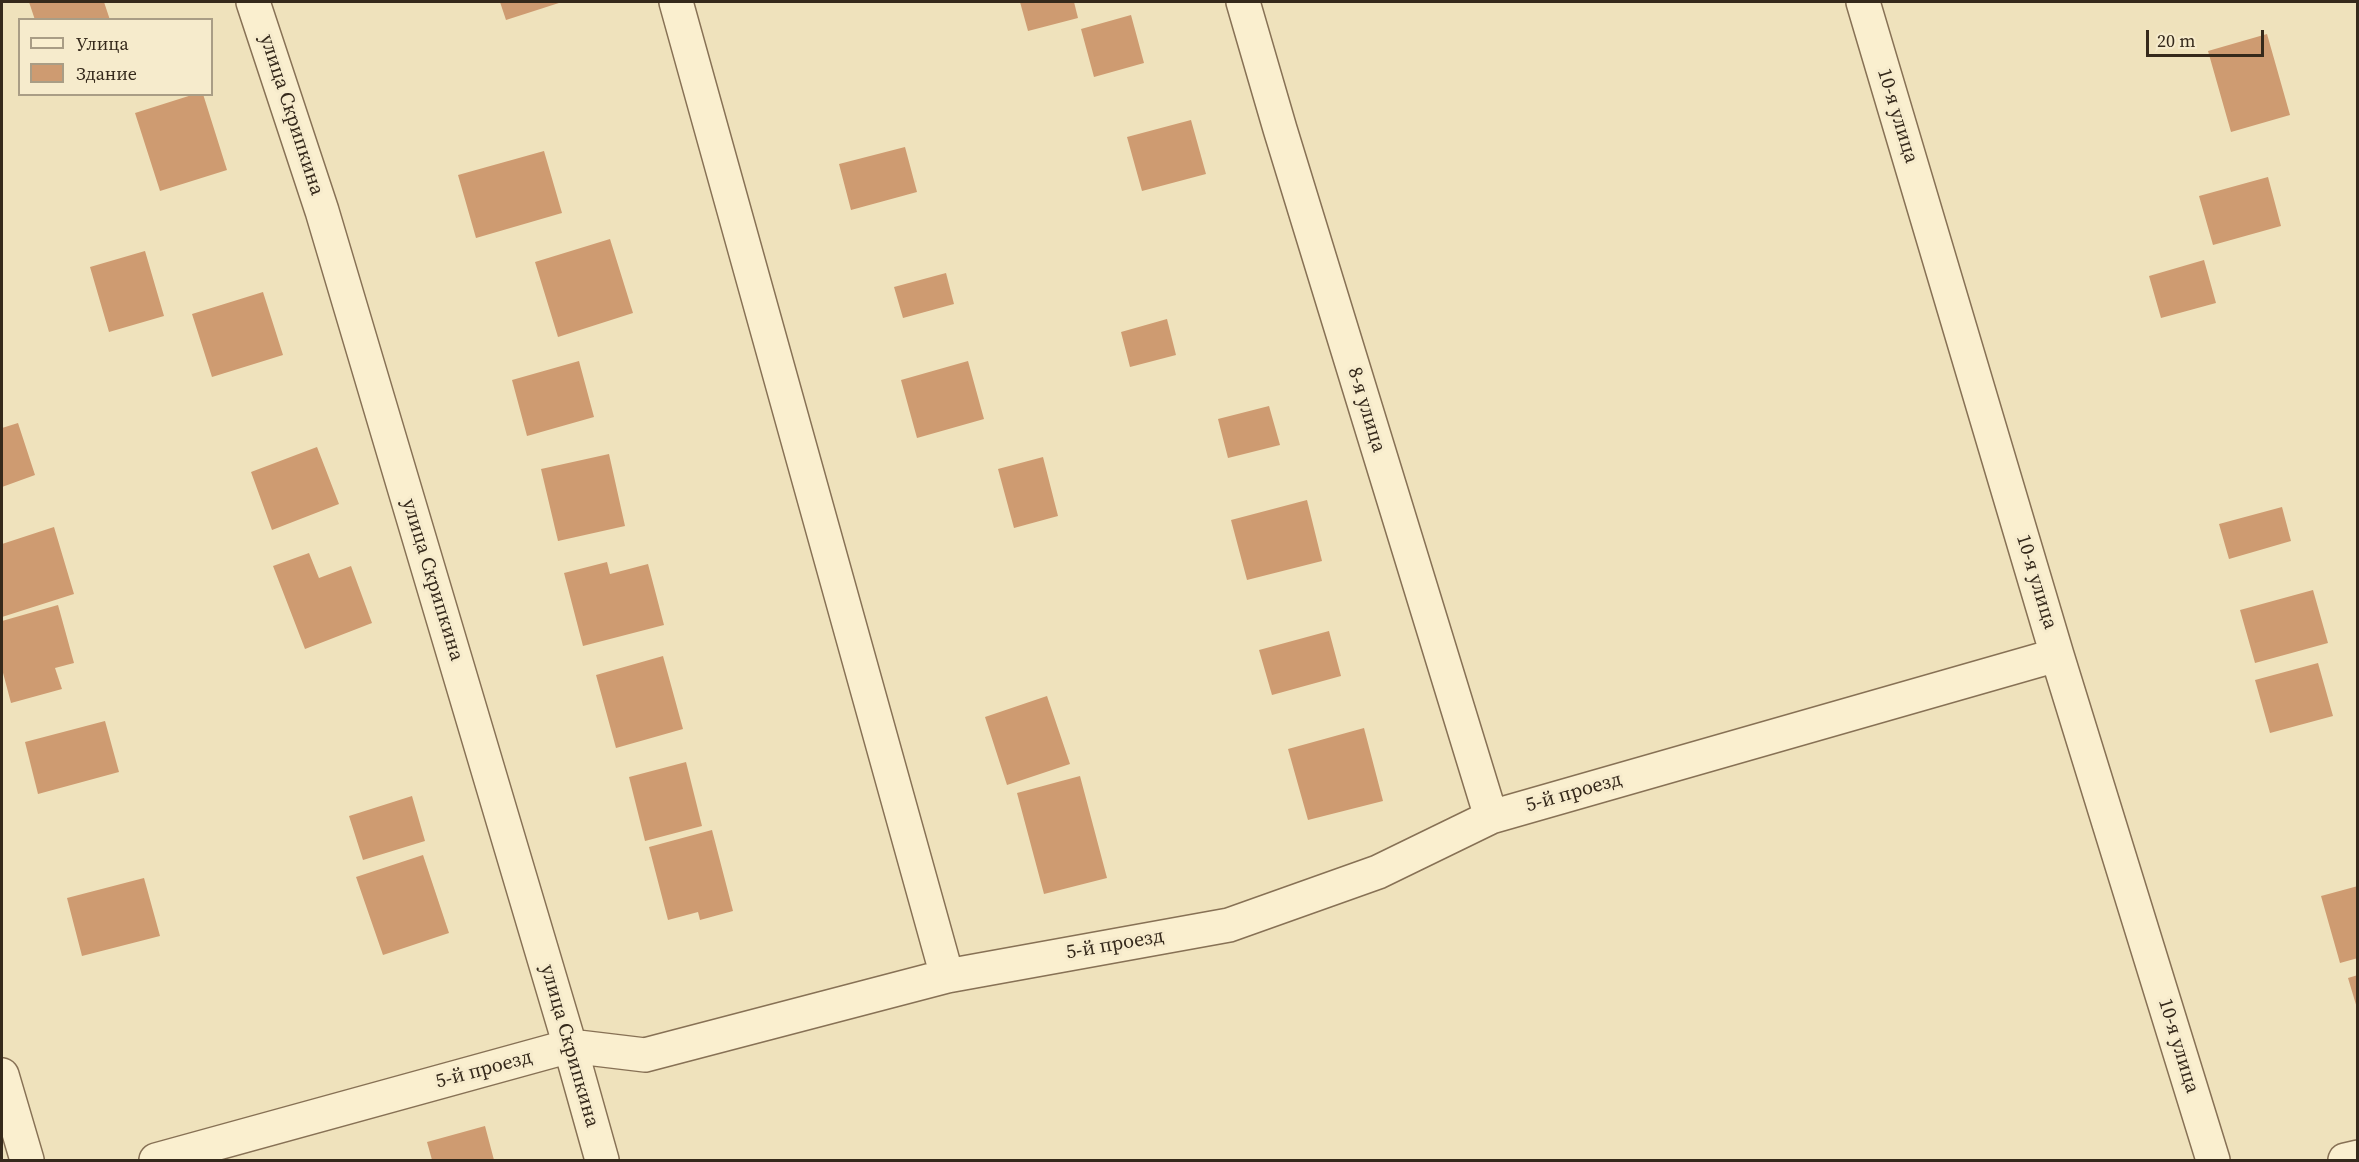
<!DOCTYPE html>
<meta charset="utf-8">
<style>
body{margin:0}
#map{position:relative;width:2359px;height:1162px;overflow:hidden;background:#efe2bc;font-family:"Source Serif 4",serif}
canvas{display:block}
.frame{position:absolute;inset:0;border:3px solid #35291b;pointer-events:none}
.legend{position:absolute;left:18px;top:18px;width:195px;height:78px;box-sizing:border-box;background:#f6ebcc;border:2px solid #a99d85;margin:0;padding:8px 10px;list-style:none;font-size:18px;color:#35291b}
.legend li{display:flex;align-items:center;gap:12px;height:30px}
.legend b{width:30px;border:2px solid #a99d85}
.scale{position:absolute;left:2146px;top:30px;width:118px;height:27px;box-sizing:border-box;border:3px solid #35291b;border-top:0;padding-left:8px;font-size:18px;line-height:21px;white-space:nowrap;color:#35291b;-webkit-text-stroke:4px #f6ebcc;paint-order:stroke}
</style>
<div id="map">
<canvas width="2359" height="1162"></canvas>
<div class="frame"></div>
<ul class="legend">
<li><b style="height:8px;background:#faefcf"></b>Улица</li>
<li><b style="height:16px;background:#ce9b71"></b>Здание</li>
</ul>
<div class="scale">20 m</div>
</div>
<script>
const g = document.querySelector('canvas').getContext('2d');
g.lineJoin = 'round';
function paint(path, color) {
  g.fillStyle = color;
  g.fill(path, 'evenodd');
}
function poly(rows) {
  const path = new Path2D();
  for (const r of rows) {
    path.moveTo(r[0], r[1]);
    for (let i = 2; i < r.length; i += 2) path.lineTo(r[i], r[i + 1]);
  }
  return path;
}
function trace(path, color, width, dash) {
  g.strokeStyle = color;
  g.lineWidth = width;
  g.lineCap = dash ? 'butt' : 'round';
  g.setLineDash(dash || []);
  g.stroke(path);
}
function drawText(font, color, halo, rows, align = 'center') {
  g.font = font + ' "Source Serif 4",serif';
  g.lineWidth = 6;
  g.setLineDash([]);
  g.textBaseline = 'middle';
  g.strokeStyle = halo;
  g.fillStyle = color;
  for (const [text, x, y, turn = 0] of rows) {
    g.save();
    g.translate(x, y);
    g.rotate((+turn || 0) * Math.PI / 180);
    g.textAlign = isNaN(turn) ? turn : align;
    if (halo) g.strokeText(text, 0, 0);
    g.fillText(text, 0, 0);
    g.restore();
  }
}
paint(poly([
 [29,2,104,2,110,20,35,20],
 [500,2,562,2,506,20],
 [1020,2,1074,2,1078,18,1028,31],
 [1131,15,1144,63,1094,77,1081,29],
 [2267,34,2290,115,2231,132,2208,51],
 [195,94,203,94,227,170,160,191,135,113],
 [1191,120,1206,174,1142,191,1127,137],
 [905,147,917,192,851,210,839,164],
 [544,151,562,213,476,238,458,175],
 [2268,177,2281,226,2213,245,2199,196],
 [610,239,633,313,558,337,535,262],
 [145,251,164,316,109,332,90,267],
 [2204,260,2216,303,2161,318,2149,276],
 [946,273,954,304,903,318,894,287],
 [263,292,283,355,212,377,192,314],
 [1167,319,1176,355,1130,367,1121,332],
 [579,361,594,417,527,436,512,380],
 [968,361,984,419,917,438,901,380],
 [1269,406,1280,445,1228,458,1218,419],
 [18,423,35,475,2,487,2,428],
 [317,447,339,504,272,530,251,472],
 [609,454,625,526,558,541,541,469],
 [1043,457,1058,516,1014,528,998,469],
 [1307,500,1322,561,1247,580,1231,520],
 [2282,507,2291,541,2229,559,2219,524],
 [54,527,74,594,2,617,2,544],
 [309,553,319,578,351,566,372,623,305,649,273,566],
 [607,562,610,574,648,564,664,625,583,646,564,573],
 [2313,590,2328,643,2255,663,2240,610],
 [58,605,74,663,55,668,62,689,11,703,2,669,2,621],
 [1329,631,1341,676,1272,695,1259,650],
 [663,656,683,729,616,748,596,675],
 [2318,663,2333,716,2270,733,2255,680],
 [1047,696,1070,764,1007,785,985,717],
 [105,721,119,772,38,794,25,742],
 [1364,728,1383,801,1308,820,1288,749],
 [686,762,702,826,645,841,629,777],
 [1080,776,1107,878,1044,894,1017,793],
 [412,796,425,841,363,860,349,816],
 [712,830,733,911,700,920,698,912,668,920,649,847],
 [423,855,449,933,383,955,356,877],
 [144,878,160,936,82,956,67,898],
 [2358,886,2358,958,2340,963,2321,896],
 [2358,975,2358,1008,2357,1008,2348,978],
 [485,1126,494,1160,432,1160,427,1142]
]), '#ce9b71');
const minor = poly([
 [253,2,322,211,570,1046,602,1160],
 [676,2,947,976],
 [1243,2,1280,129,1491,817],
 [1863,2,2057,655,2213,1160],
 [2,1075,27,1160],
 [156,1160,570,1046,645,1055,947,976,1229,925,1378,872,1491,817,2057,655],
 [2345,1160,2358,1157]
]);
trace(minor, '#877155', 36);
trace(minor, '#faefcf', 33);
drawText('20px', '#35291b', '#f6ebcc', [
 ["улица Скрипкина",291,115,72],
 ["10-я улица",1897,116,73],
 ["8-я улица",1366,410,73],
 ["улица Скрипкина",432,580,73],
 ["10-я улица",2036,582,73],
 ["5-й проезд",1574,793,-16],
 ["5-й проезд",1115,945,-10],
 ["улица Скрипкина",569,1046,74],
 ["10-я улица",2178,1046,73],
 ["5-й проезд",484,1070,-15]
]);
</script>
